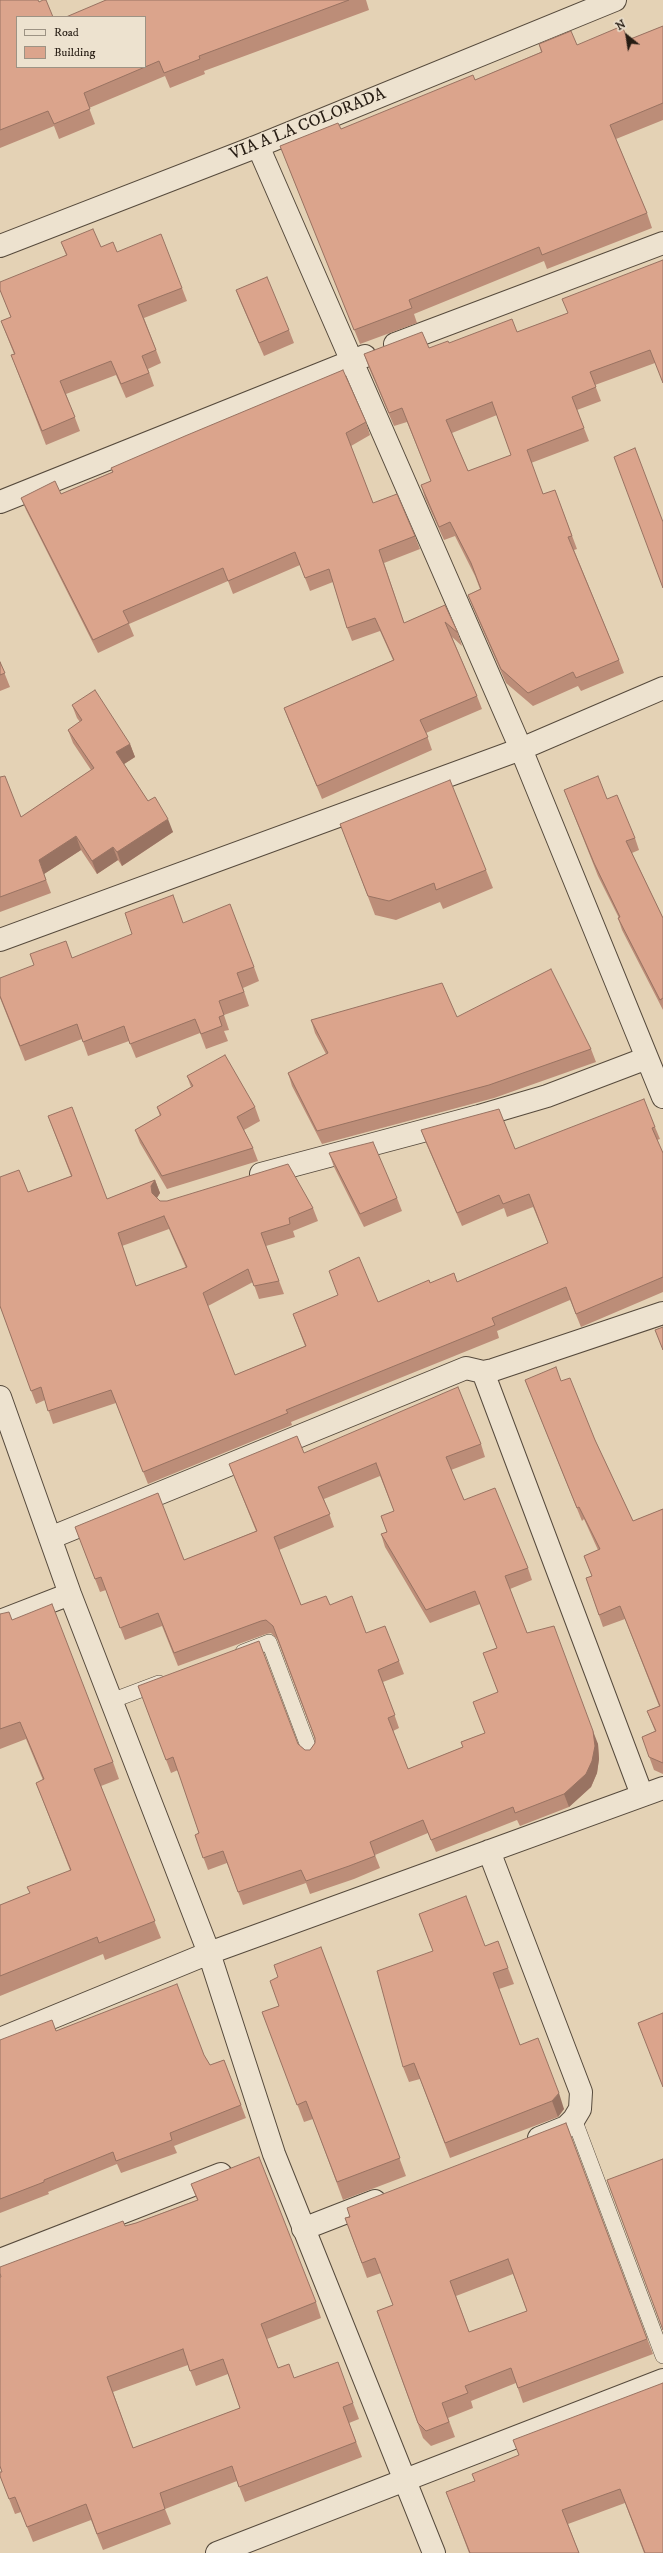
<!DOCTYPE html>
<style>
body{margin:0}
#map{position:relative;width:663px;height:2553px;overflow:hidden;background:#e4d2b5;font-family:"IM FELL DW Pica",serif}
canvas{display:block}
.legend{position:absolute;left:16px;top:16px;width:130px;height:52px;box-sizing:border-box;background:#ede2cf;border:1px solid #9d9384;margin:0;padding:5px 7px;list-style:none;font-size:12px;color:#261c13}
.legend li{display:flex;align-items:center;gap:8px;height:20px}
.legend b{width:20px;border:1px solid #9d9384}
.north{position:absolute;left:607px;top:16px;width:40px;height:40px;-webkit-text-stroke:3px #ede2cf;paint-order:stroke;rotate:330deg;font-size:11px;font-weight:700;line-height:16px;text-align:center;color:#261c13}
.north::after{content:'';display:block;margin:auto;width:14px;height:18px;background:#261c13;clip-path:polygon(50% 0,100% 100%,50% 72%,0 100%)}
</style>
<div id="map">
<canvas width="663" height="2553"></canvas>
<ul class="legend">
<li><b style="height:5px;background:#ede2cf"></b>Road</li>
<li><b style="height:11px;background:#dba48c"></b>Building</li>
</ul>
<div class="north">N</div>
</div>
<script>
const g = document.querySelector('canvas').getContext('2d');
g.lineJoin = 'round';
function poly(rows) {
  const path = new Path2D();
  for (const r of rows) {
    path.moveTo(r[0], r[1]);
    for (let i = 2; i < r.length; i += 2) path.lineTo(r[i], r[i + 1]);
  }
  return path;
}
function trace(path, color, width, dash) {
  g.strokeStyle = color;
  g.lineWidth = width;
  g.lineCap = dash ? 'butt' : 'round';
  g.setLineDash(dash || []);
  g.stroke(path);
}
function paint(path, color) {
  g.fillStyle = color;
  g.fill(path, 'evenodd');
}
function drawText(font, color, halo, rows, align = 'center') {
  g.font = font + ' "IM FELL DW Pica",serif';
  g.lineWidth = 3.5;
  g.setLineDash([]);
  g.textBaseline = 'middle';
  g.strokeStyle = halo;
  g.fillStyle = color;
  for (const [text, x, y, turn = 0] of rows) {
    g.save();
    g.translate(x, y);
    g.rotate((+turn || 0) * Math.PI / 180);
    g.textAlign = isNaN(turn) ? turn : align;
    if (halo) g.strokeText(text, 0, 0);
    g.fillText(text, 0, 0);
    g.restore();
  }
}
const service = poly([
 [243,1652,269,1642,311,1754],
 [111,1701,159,1683],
 [574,2119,663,2356]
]);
const minor = poly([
 [258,146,521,749,663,1097],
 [0,246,258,146,615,0],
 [395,344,663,243],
 [0,502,365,356],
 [0,940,521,749,663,688],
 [261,1174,479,1116,547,1096,647,1058],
 [483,1372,642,1795],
 [0,1397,70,1594,209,1953,274,2154,434,2553],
 [50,1538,466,1368,483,1372,493,1370,663,1313],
 [0,1621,70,1594],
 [489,1851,581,2092,580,2109,574,2119,566,2127,539,2138],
 [0,2039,209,1953,663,1788],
 [303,2229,375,2201],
 [0,2260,221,2174],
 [217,2553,663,2380]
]);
trace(service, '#564a3c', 16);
trace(minor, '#564a3c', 24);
trace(service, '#ede2cf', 15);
trace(minor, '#ede2cf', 22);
paint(poly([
 [0,0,17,67,106,0,366,0,369,10,204,71,205,74,170,88,165,76,89,108,95,124,59,139,54,126,0,148],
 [663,26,663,120,616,139,647,213,652,228,547,269,544,261,414,314,417,323,360,344,280,146,341,129,475,80,541,52,539,44,577,45,628,40],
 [61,242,101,247,117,252,182,288,187,301,144,318,161,363,148,369,154,386,126,398,116,375,66,394,80,431,46,445,11,355,14,354,1,321,11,317,0,290,66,255],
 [663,260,655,363,595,385,601,401,577,410,589,441,531,463,543,494,555,490,577,549,574,550,619,660,624,673,581,691,578,686,533,706,506,683,473,608,468,595,480,589,475,576,455,536,444,540,425,498,421,485,431,481,407,422,394,426,369,368,364,354,429,348,449,343,517,332,568,313],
 [497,415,511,455,468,471,452,433],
 [236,290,289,330,294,343,264,356,241,303],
 [366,422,370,435,351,446,373,503,415,536,420,549,384,563,404,623,445,605,458,633,462,646,452,637,477,696,482,709,426,733,432,750,322,799,289,721,284,708,393,660,380,631,352,641,347,628,333,582,310,591,300,565,233,594,228,581,129,624,134,636,98,653,26,510,21,498,61,494,112,472,111,468],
 [0,662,10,687,0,691],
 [72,705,130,744,135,757,124,764,148,801,173,832,122,866,118,860,97,874,81,850,44,874,51,893,0,912,0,777,21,817,91,770,73,743,68,730,80,722,77,718],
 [564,790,607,799,635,838,639,850,632,853,663,918,663,1010,622,930,618,918,619,918,598,876],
 [340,824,486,870,493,888,443,909,440,902,396,920,375,915],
 [183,923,254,967,259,981,243,988,249,1006,224,1015,229,1030,224,1031,228,1041,206,1049,200,1033,136,1058,129,1041,88,1056,82,1039,25,1061,0,998,0,978,72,958],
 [457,1017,591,1049,596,1062,494,1098,322,1144,292,1086,288,1073,326,1054,315,1033,311,1020],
 [187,1076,255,1107,260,1121,244,1130,253,1148,258,1161,167,1189,140,1143,135,1130,160,1116,157,1107,191,1087],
 [48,1116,107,1199,155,1180,160,1193,157,1198,160,1201,313,1208,318,1221,293,1231,295,1237,266,1246,284,1294,259,1299,253,1282,208,1306,235,1375,305,1346,293,1314,378,1302,430,1283,457,1282,548,1243,533,1207,507,1217,504,1208,462,1226,426,1143,421,1130,515,1149,655,1127,660,1139,657,1140,663,1153,663,1292,581,1327,570,1300,497,1331,499,1338,291,1422,292,1425,148,1484,116,1403,53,1424,45,1400,36,1404,0,1306,28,1192,71,1176],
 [169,1229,186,1268,136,1286,122,1246],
 [329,1153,397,1198,402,1211,364,1227,334,1167],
 [525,1380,561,1381,595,1440,633,1521,663,1509,663,1774,654,1770,642,1737,655,1731,647,1711,659,1706,625,1619,603,1627,586,1578,592,1576,584,1556,598,1550,584,1519,582,1521],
 [481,1444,485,1457,451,1470,464,1500,528,1568,532,1580,510,1589,527,1633,598,1744,599,1759,597,1773,591,1787,569,1807,520,1826,517,1820,436,1852,428,1833,375,1855,380,1868,354,1879,310,1894,306,1883,243,1905,227,1863,208,1870,195,1835,199,1833,178,1770,171,1773,138,1686,298,1744,305,1750,310,1750,315,1743,315,1739,277,1639,271,1633,266,1634,178,1666,162,1626,125,1640,106,1590,100,1592,75,1527,184,1560,256,1531,229,1464,304,1453],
 [380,1476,394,1511,381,1516,387,1532,381,1534,385,1547,430,1623,480,1604,497,1648,483,1653,498,1692,485,1733,461,1742,463,1747,408,1769,393,1731,399,1728,383,1682,404,1674,399,1661,366,1633,330,1605,301,1605,279,1550,334,1527,324,1499],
 [0,1614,12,1620,113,1762,119,1779,101,1786,161,1938,105,1960,103,1954,0,1996,0,1905,29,1894,70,1870,36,1783,43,1780,26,1739,0,1749],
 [419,1914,485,1946,508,1968,514,1984,499,1989,520,2045,564,2109,558,2117,450,2158,420,2079,409,2082,403,2067,433,1951],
 [321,1947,406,2176,343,2200,313,2119,304,2122,262,2012,279,2006,278,1977],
 [56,2031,204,2055,210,2065,224,2060,246,2118,174,2146,177,2153,121,2173,117,2164,48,2192,49,2194,0,2213,0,2040],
 [566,2123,653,2354,523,2403,516,2383,471,2401,473,2408,448,2418,455,2437,431,2446,423,2438,377,2311,393,2305,381,2273,367,2278,345,2218],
 [513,2274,527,2311,469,2332,456,2296],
 [191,2184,316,2302,321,2318,267,2339,278,2368,294,2378,353,2403,359,2419,349,2423,362,2457,245,2502,237,2481,165,2509,171,2524,103,2550,91,2520,33,2542,21,2512,15,2514,0,2476,2,2472,0,2467,0,2277,125,2226,136,2223,197,2200],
 [188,2365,196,2386,228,2374,240,2408,133,2448,113,2392],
 [663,2383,663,2553,644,2553,625,2503,568,2524,579,2553,469,2553,446,2492,474,2481,519,2455]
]), '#bc8d78');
paint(poly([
 [130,744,135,757,121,766,116,752],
 [168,819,173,832,122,866,117,852],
 [76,836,81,850,44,874,39,860],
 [113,847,118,860,97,874,92,861],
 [155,1180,160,1193,156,1199,152,1193,151,1186],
 [593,1731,598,1744,599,1759,597,1773,591,1787,569,1807,564,1794],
 [559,2093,564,2109,558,2117,552,2101]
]), '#997362');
const building = poly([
 [0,0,38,0,39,2,43,0,46,0,53,17,17,17,17,67,145,67,84,93,90,109,54,124,48,111,0,130,0,0],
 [106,0,349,0,199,56,200,59,164,73,159,61,145,67,145,17,66,17,106,0],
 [622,26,628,40,663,26,663,103,610,125,647,213,542,255,539,247,409,300,412,308,354,330,280,146,338,123,341,129,473,75,475,80,542,52,539,44,571,31,577,45,622,26],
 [93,229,101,247,113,242,117,252,161,234,182,288,138,305,156,350,142,356,149,373,121,384,111,361,60,381,75,417,42,431,11,355,15,354,1,321,11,317,0,290,0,282,67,255,61,242,93,229],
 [663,260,663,383,650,350,590,372,596,387,572,397,584,428,527,450,543,494,555,490,572,536,568,537,619,660,576,678,573,672,528,693,501,669,468,595,481,589,471,563,450,522,439,527,421,485,431,481,402,408,389,413,364,354,422,332,429,348,448,341,449,343,512,319,517,332,568,313,562,299,663,260],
 [492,402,511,455,468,471,446,420,492,402],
 [267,277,289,330,259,343,236,290,267,277],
 [343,370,366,422,346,433,373,503,397,494,415,536,379,550,404,623,445,605,458,633,445,622,477,696,420,720,428,737,317,786,284,708,394,660,375,618,347,628,329,569,305,578,295,552,228,581,223,568,123,611,129,623,93,640,21,498,55,481,61,494,113,472,111,468,185,436,343,370],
 [635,448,663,522,663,588,614,457,635,448],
 [0,662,5,673,0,675,0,662],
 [95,690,130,744,116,752,148,801,155,797,168,819,117,852,113,847,92,861,76,836,39,860,46,880,0,897,0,777,5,776,21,817,94,768,68,730,82,720,72,705,95,690],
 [598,776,607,799,617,795,635,838,626,841,663,918,663,998,660,1000,618,918,620,917,594,863,564,790,598,776],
 [450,780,486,870,436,890,434,883,389,901,368,896,340,824,450,780],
 [173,895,183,923,230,904,254,967,237,973,244,992,219,1001,224,1015,219,1017,222,1026,201,1034,195,1019,130,1044,124,1026,83,1042,77,1024,20,1046,0,996,0,978,34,965,30,954,66,941,72,958,132,934,125,913,173,895],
 [551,969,591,1049,489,1085,317,1131,288,1073,328,1053,311,1020,442,983,457,1017,551,969],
 [225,1055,255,1107,237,1117,253,1148,162,1176,135,1130,161,1115,157,1107,193,1086,187,1076,225,1055],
 [644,1099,655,1127,652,1128,663,1153,663,1277,576,1314,566,1287,492,1318,495,1325,286,1410,288,1413,143,1472,111,1390,48,1411,41,1387,31,1391,0,1306,0,1177,19,1170,28,1192,72,1176,48,1116,72,1107,107,1199,155,1180,151,1186,152,1193,160,1201,167,1201,288,1164,313,1208,289,1218,290,1224,261,1233,279,1281,254,1286,248,1269,203,1293,235,1375,306,1346,293,1314,338,1295,329,1271,359,1257,378,1302,429,1280,430,1283,454,1273,457,1282,548,1243,529,1194,503,1204,499,1195,457,1213,421,1130,499,1109,515,1149,644,1099],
 [164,1216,187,1267,136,1286,118,1233,164,1216],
 [373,1142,397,1198,360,1214,329,1153,373,1142],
 [663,1327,663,1350,655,1330,663,1327],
 [556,1367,561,1381,570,1378,595,1440,633,1521,663,1509,663,1763,649,1757,642,1737,656,1731,647,1711,660,1706,620,1606,599,1615,586,1578,592,1576,584,1556,600,1549,579,1507,577,1508,525,1380,556,1367],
 [458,1387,481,1444,446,1457,464,1500,495,1488,528,1568,505,1576,527,1633,554,1626,593,1731,595,1746,592,1761,586,1774,564,1794,515,1813,513,1807,431,1840,423,1820,370,1842,375,1856,349,1866,306,1881,301,1870,238,1892,223,1851,203,1858,195,1835,199,1833,173,1757,166,1760,138,1686,259,1641,298,1744,305,1750,310,1750,315,1743,315,1738,273,1626,266,1620,261,1621,174,1653,158,1613,120,1628,101,1577,95,1579,75,1527,158,1493,184,1560,257,1531,229,1464,297,1436,304,1453,458,1387],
 [376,1463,394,1511,381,1516,387,1532,381,1534,426,1610,475,1591,497,1648,483,1653,498,1692,473,1702,485,1733,461,1742,463,1747,408,1769,388,1718,395,1715,378,1670,399,1661,385,1626,366,1633,352,1596,330,1605,326,1596,301,1605,274,1537,330,1514,318,1487,376,1463],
 [52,1604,113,1762,94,1769,155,1921,99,1943,97,1937,0,1976,0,1905,30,1893,27,1887,71,1870,36,1783,44,1779,20,1722,0,1729,0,1614,9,1612,12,1620,52,1604],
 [466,1896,485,1946,498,1941,508,1968,493,1973,520,2045,538,2038,559,2093,552,2101,445,2143,414,2063,403,2067,377,1971,433,1951,419,1914,466,1896],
 [321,1947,400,2158,337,2182,306,2101,297,2105,262,2012,279,2006,270,1981,278,1977,274,1965,321,1947],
 [177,1984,204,2055,210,2065,224,2060,241,2105,170,2133,172,2140,116,2161,113,2152,44,2180,44,2182,0,2199,0,2040,52,2020,56,2031,177,1984],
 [663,2013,663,2087,638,2023,663,2013],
 [566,2123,647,2339,518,2388,511,2368,465,2386,468,2393,442,2403,449,2422,426,2431,418,2423,377,2311,393,2305,375,2258,362,2263,345,2218,350,2217,347,2208,566,2123],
 [508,2259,527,2311,469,2332,450,2281,508,2259],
 [259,2157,316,2302,261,2324,278,2368,289,2364,294,2378,338,2362,353,2403,343,2407,356,2442,239,2487,232,2466,160,2493,165,2509,97,2534,86,2504,27,2527,15,2497,9,2499,0,2476,0,2472,2,2472,0,2466,0,2277,1,2277,0,2273,0,2267,123,2221,125,2226,136,2223,198,2200,191,2184,259,2157],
 [183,2349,190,2371,223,2359,240,2408,133,2448,107,2377,183,2349],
 [663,2159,663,2330,607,2180,663,2159],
 [663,2383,663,2553,645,2553,620,2489,562,2510,579,2553,470,2553,446,2492,475,2481,472,2474,519,2455,513,2440,663,2383]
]);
paint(building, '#dba48c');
trace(building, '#997362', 1);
drawText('17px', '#261c13', '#ede2cf', [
 ["VIA A LA COLORADA",308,125,-22]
]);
</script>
